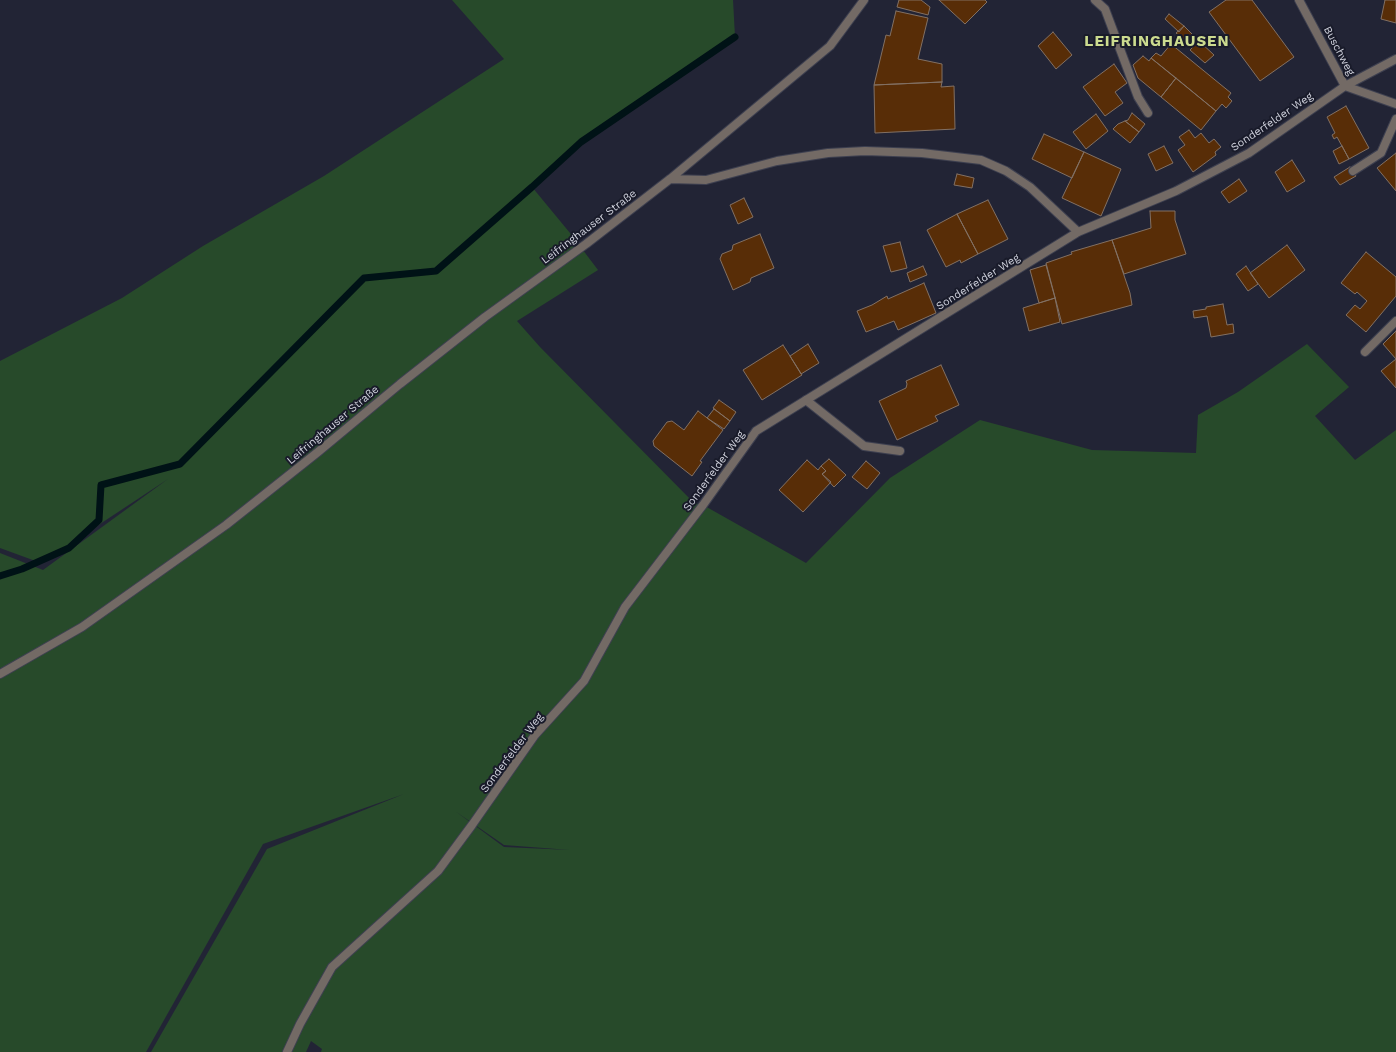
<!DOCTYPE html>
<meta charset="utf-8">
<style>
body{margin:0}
canvas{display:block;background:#222435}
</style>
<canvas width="1396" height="1052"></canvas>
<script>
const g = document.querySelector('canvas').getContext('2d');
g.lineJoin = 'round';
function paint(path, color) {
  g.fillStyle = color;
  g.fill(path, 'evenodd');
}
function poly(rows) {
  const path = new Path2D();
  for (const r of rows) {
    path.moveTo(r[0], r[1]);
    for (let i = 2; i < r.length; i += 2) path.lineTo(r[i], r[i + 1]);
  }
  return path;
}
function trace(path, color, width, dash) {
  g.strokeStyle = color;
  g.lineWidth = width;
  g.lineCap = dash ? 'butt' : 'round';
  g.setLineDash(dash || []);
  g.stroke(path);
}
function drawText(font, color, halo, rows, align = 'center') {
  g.font = font + ' "Work Sans",sans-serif';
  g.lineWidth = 4;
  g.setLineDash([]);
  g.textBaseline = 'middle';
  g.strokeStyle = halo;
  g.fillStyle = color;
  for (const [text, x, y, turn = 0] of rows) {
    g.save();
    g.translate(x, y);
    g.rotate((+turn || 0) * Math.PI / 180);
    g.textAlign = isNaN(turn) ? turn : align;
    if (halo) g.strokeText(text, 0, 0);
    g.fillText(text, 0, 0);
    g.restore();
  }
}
paint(poly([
 [452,0,733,0,735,37,581,142,532,187,570,233,598,270,517,321,540,347,694,503,703,505,806,563,890,478,980,420,1092,450,1196,453,1198,415,1238,392,1307,344,1349,387,1315,416,1355,460,1396,430,1396,1052,321,1052,322,1049,311,1041,306,1052,151,1052,267,849,404,794,263,844,146,1052,0,1052,0,553,43,570,168,479,41,563,0,548,0,361,122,298,203,246,324,176,504,59],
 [455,811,504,845,570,850,504,847]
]), '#274a2a');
trace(poly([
 [0,576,22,569,69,548,99,520,101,485,180,464,364,278,436,271,532,187,581,142,735,37]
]), '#001216', 7);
const building = poly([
 [899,0,921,0,930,7,928,15,897,7,899,0],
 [939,0,985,0,987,2,965,24,939,0],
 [1226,0,1252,0,1294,57,1260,81,1209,12,1226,0],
 [1385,0,1396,0,1396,23,1381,19,1385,0],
 [896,11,928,18,918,59,942,64,942,82,874,85,886,35,890,36,896,11],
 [1169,14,1184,26,1179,32,1165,19,1169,14],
 [1184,26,1199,41,1193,47,1176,33,1184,26],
 [1053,32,1072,55,1056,69,1038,46,1053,32],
 [1199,41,1214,55,1205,63,1190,50,1199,41],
 [1171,44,1231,93,1228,97,1232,101,1226,108,1222,104,1216,111,1151,58,1156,53,1161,56,1171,44],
 [1143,56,1149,61,1151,58,1176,78,1161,97,1138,78,1133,65,1143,56],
 [1114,64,1127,83,1115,92,1123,103,1105,116,1083,87,1114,64],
 [1176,78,1216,111,1201,130,1161,97,1176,78],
 [942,82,941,87,954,86,955,129,875,133,874,85,942,82],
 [1346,106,1369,148,1349,159,1337,137,1334,139,1332,135,1335,133,1327,117,1346,106],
 [1132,113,1145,124,1139,132,1125,121,1128,120,1132,113],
 [1096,114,1108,131,1086,149,1073,132,1096,114],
 [1125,121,1139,132,1130,143,1113,129,1118,124,1125,121],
 [1189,130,1195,138,1201,133,1209,143,1214,139,1221,147,1215,152,1216,155,1193,172,1178,150,1185,145,1179,137,1189,130],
 [1044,134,1084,152,1072,178,1032,159,1044,134],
 [1164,146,1173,163,1156,171,1148,154,1164,146],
 [1342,146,1349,159,1339,164,1333,151,1342,146],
 [1084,152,1121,169,1101,216,1062,198,1084,152],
 [1396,153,1396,191,1377,168,1396,153],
 [1292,160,1305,181,1287,192,1275,172,1292,160],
 [1350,167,1356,176,1340,185,1334,177,1350,167],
 [957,174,974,178,972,188,954,185,957,174],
 [1239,179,1247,191,1229,203,1221,192,1239,179],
 [744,198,753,217,738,224,730,205,744,198],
 [988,200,1008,239,978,254,957,214,988,200],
 [1150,211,1175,211,1175,220,1186,254,1124,274,1112,240,1151,228,1150,211],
 [957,214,978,254,961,263,960,260,946,267,927,230,957,214],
 [760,234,774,268,751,278,750,282,733,290,720,259,722,254,732,250,733,245,760,234],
 [1112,240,1130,293,1132,305,1062,324,1046,263,1072,254,1071,252,1112,240],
 [900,242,907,268,891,272,883,246,900,242],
 [1287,245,1305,270,1269,298,1250,273,1287,245],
 [1366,252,1396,277,1396,296,1366,332,1346,315,1355,305,1360,309,1367,301,1357,292,1355,294,1341,283,1366,252],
 [1046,265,1055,298,1039,303,1030,270,1046,265],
 [923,266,927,275,910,282,907,273,923,266],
 [1246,266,1258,284,1248,291,1236,274,1246,266],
 [924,283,936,313,898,330,894,321,866,332,857,311,872,305,887,296,888,299,924,283],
 [1055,298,1060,322,1029,331,1023,308,1055,298],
 [1223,304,1227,325,1233,324,1234,333,1211,337,1207,316,1194,318,1193,311,1206,309,1206,307,1223,304],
 [1396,331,1396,388,1381,371,1396,359,1383,344,1396,331],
 [808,344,819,363,801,374,790,356,808,344],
 [783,345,802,375,762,400,743,370,783,345],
 [941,365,959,405,935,416,938,421,897,440,879,401,906,388,907,384,906,381,941,365],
 [719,400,736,412,730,421,713,408,719,400],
 [714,409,730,421,724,429,707,418,714,409],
 [698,411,723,430,700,461,702,462,692,476,654,446,653,441,667,422,672,421,684,430,698,411],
 [829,459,846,475,834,487,822,474,826,471,821,466,829,459],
 [807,460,818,470,821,466,826,471,822,474,831,482,803,512,779,490,807,460],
 [866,461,880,473,867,489,852,477,866,461]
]);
paint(building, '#582d07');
trace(building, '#827063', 1);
const service = poly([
 [1353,171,1381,153,1396,119],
 [1365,352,1396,321],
 [806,400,864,446,900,451]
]);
const minor = poly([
 [1095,0,1105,9,1138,97,1148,113],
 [1299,0,1345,86,1396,104],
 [670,179,706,180,777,161,828,153,865,151,922,153,981,160,1006,171,1030,187,1078,232],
 [0,674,82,627,226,525,318,452,400,384,485,317,586,244,670,179,830,46,864,0],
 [287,1052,300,1024,332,967,438,871,472,825,535,735,584,681,625,607,703,505,756,431,1078,232,1176,191,1249,153,1345,86,1396,59]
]);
trace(service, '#3e4050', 10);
trace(minor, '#3e4050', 10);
trace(service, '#736a65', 8);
trace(minor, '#736a65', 8);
drawText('11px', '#d0d2dd', '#191b2a', [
 ["Buschweg",1339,51,62],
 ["Sonderfelder Weg",1272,122,-34],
 ["Leifringhauser Straße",589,227,-37],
 ["Sonderfelder Weg",978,282,-32],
 ["Leifringhauser Straße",333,425,-40],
 ["Sonderfelder Weg",714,471,-54],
 ["Sonderfelder Weg",512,753,-53]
]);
g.letterSpacing = '1px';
drawText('bold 15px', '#ccdb8f', '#191b2a', [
 ["LEIFRINGHAUSEN",1157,42]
]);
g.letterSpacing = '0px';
</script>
